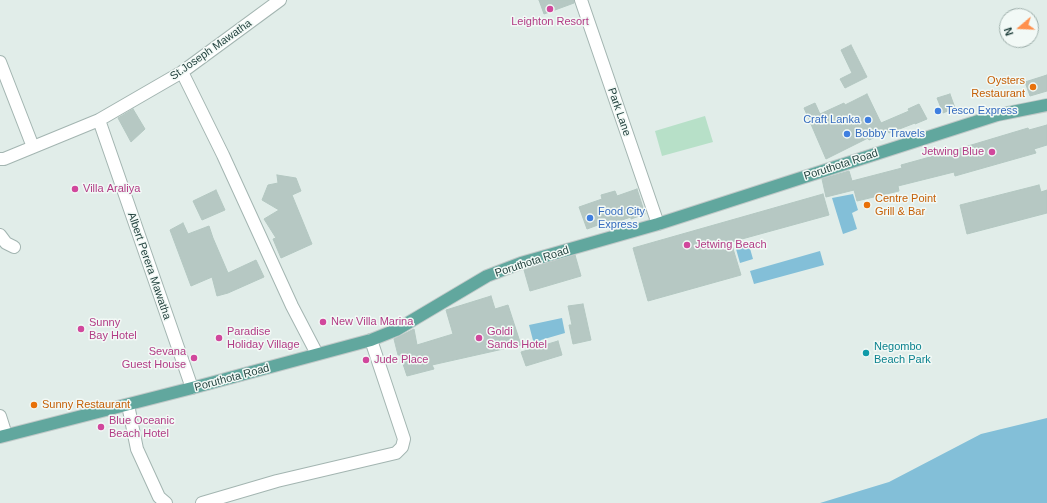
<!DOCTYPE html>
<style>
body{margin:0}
#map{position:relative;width:1047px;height:503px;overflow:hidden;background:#e1ede9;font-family:Arial,sans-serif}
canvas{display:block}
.north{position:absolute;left:999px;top:8px;width:40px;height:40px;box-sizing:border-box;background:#f2f9f6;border:1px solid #9eafab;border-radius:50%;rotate:251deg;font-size:11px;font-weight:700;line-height:16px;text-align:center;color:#1f3f3b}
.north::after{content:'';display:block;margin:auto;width:14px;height:18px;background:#ff904d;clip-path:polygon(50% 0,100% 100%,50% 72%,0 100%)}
</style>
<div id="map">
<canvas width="1047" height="503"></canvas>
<div class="north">N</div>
</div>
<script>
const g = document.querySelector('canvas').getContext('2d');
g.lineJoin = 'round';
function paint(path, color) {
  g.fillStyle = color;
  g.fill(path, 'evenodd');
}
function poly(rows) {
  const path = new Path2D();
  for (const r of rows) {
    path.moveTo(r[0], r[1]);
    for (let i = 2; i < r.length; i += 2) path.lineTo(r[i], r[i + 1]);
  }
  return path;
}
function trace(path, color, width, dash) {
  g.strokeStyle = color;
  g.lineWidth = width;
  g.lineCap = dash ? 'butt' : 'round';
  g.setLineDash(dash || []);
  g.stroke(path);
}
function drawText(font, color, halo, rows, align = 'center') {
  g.font = font + ' Arial,sans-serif';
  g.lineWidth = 3;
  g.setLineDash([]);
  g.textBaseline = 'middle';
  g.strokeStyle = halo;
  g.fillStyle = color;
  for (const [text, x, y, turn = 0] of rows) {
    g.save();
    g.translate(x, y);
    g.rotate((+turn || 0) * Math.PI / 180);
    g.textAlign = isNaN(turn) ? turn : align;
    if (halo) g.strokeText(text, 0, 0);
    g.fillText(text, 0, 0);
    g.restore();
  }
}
paint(poly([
 [705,116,713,142,662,156,655,131]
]), '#b7e0c8');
paint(poly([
 [853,194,858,210,852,213,857,229,843,234,832,198],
 [749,245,753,259,740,263,736,249],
 [820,251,824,265,754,284,750,271],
 [562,318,565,333,541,340,542,346,535,348,529,325],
 [1047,418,1047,503,820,503,889,482,981,434]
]), '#83bfd8');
const building = poly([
 [539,0,574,0,574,3,544,14,539,0],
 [851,45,867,77,845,88,840,79,852,73,841,50,851,45],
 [1047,75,1047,91,1030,96,1025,82,1047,75],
 [867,94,881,123,909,111,908,109,919,104,927,119,915,124,915,123,889,133,888,131,869,140,868,138,826,159,804,108,815,103,820,114,844,103,845,105,867,94],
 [950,94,955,108,943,113,937,98,950,94],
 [133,109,145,129,131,142,118,118,133,109],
 [1047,125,1047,145,1034,149,1036,153,955,176,954,172,898,186,899,191,857,201,854,190,826,197,822,179,849,171,852,181,902,168,901,165,948,152,1028,128,1029,130,1047,125],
 [277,175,296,178,301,191,292,195,312,244,281,258,273,239,276,238,264,219,279,210,262,200,268,185,278,183,277,175],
 [1039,185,1041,192,1047,190,1047,213,967,234,960,205,1039,185],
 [637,189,645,214,631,219,631,217,610,224,609,221,587,229,579,207,602,199,601,195,615,191,617,196,637,189],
 [216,190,225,210,202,220,193,201,216,190],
 [823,194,829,215,731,242,741,275,648,301,633,248,823,194],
 [183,223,188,234,209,226,213,238,228,273,256,260,264,277,228,293,217,296,212,277,191,286,170,230,183,223],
 [575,255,581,276,530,291,524,270,575,255],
 [491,296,495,309,508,305,521,345,432,365,434,369,407,376,400,355,398,355,394,339,414,329,417,345,453,334,446,310,491,296],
 [583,304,591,340,573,344,569,325,572,325,568,306,583,304],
 [558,341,562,355,526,366,521,352,558,341]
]);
paint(building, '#b6c8c3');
trace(building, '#b3c7c1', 1);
const minor = poly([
 [581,0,658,224],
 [0,62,33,147],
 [182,72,223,155,292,306,317,354],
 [99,120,192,388],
 [0,159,4,159,99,120,182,72,280,0],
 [0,235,6,243,14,247],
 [128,405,137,449,159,497,166,503],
 [0,416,6,435],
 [202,503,277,481,396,453,402,447,404,439,371,340]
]);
const primary = poly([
 [0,437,192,388,371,340,396,330,487,276,521,263,658,224,997,115,1047,105]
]);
trace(minor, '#a3b5b1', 14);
trace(primary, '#c0c9c8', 14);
trace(minor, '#fff', 12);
trace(primary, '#61a79e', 12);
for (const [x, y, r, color] of [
 [550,9,4,"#d1479c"],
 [1033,87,4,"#e8710a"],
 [938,111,4,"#3f7fe0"],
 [868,120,4,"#3f7fe0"],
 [847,134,4,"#3f7fe0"],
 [992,152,4,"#d1479c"],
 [75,189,4,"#d1479c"],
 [867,205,4,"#e8710a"],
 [590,218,4,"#3f7fe0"],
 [687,245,4,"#d1479c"],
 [323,322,4,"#d1479c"],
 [81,329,4,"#d1479c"],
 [219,338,4,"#d1479c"],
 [479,338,4,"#d1479c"],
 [866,353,4,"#0f9aa8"],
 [194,358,4,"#d1479c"],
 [366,360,4,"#d1479c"],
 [34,405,4,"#e8710a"],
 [101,427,4,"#d1479c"]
]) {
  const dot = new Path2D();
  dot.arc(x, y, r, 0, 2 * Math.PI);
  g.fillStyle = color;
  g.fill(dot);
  trace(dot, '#f2f9f6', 1.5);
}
drawText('11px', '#b23c85', '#f2f9f6', [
 ["Leighton Resort",550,22,"center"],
 ["Jetwing Blue",984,152,"right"],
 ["Villa Araliya",83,189],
 ["Jetwing Beach",695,245],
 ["New Villa Marina",331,322],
 ["Sunny",89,323],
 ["Bay Hotel",89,336],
 ["Paradise",227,332],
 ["Holiday Village",227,345],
 ["Goldi",487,332],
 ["Sands Hotel",487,345],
 ["Sevana",186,352,"right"],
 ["Guest House",186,365,"right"],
 ["Jude Place",374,360],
 ["Blue Oceanic",109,421],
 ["Beach Hotel",109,434]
], 'left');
drawText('11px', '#1f3f3b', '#f2f9f6', [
 ["St.Joseph Mawatha",211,50,-35],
 ["Park Lane",619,112,71],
 ["Poruthota Road",841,165,-18],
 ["Poruthota Road",532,262,-18],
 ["Albert Perera Mawatha",149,266,71],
 ["Poruthota Road",232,378,-15]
]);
drawText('11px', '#c56008', '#f2f9f6', [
 ["Oysters",1025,81,"right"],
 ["Restaurant",1025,94,"right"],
 ["Centre Point",875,199],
 ["Grill & Bar",875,212],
 ["Sunny Restaurant",42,405]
], 'left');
drawText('11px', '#366cbe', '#f2f9f6', [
 ["Tesco Express",946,111],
 ["Craft Lanka",860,120,"right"],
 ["Bobby Travels",855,134],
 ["Food City",598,212],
 ["Express",598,225]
], 'left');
drawText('11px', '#0d838f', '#f2f9f6', [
 ["Negombo",874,347],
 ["Beach Park",874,360]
], 'left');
</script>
